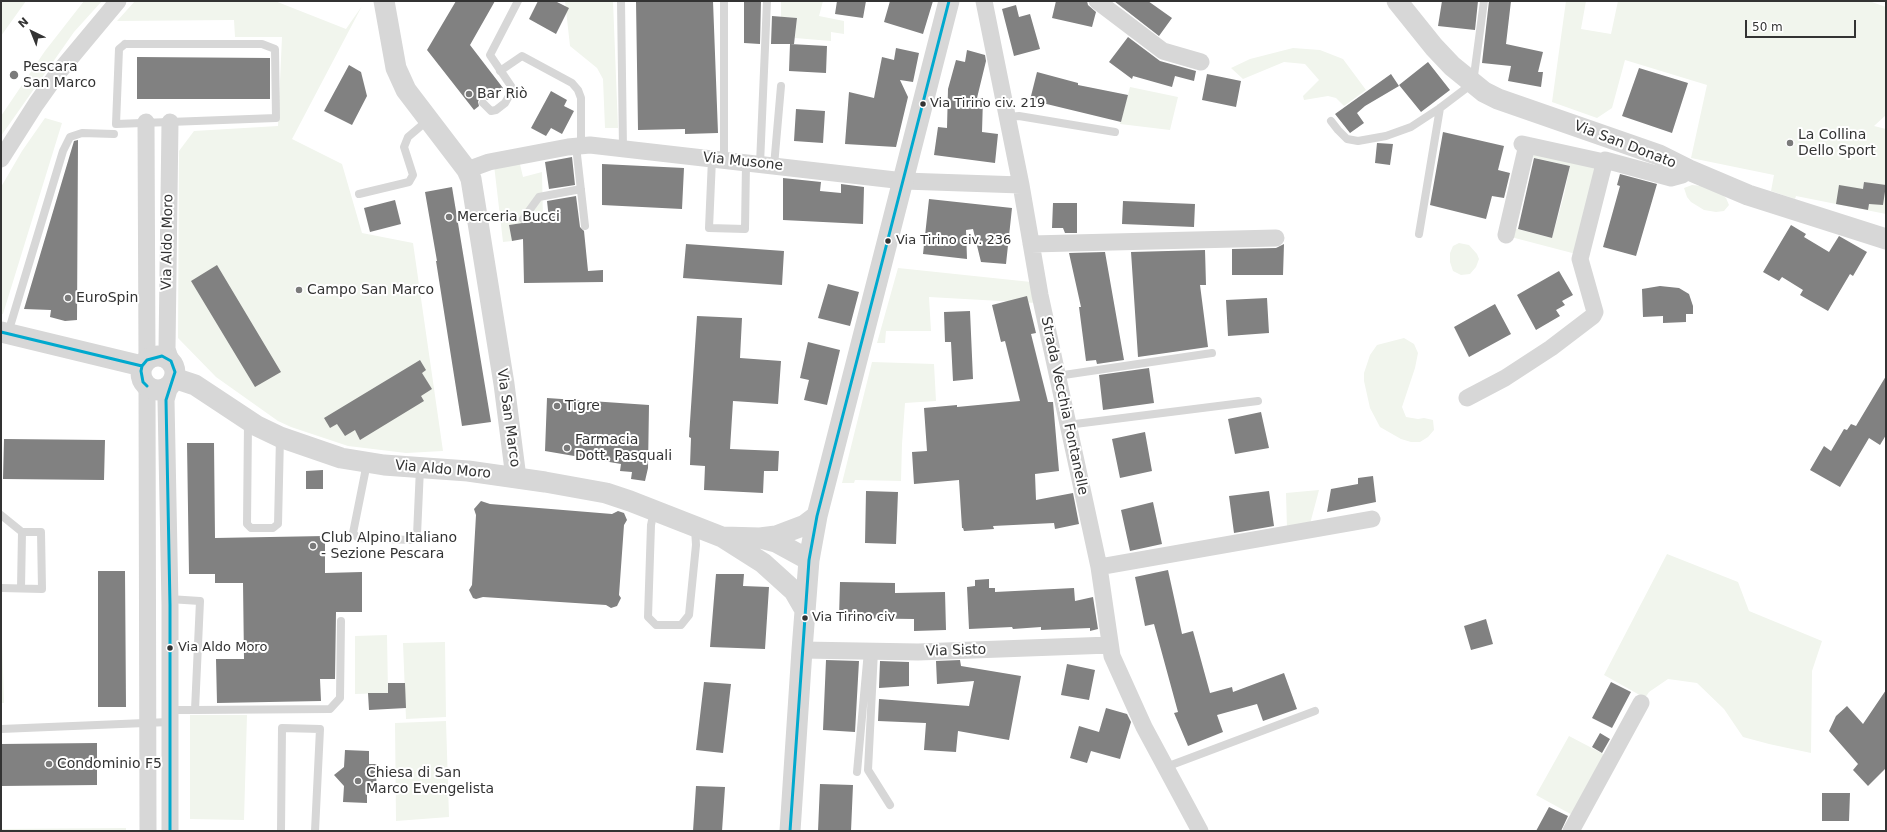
<!DOCTYPE html>
<meta charset="utf-8">
<style>
body{margin:0}
#map{position:relative;width:1887px;height:832px;overflow:hidden;background:#fff;font-family:"DejaVu Sans",sans-serif}
canvas{display:block}
.frame{position:absolute;inset:0;border:2px solid #333;pointer-events:none}
.north{position:absolute;left:12px;top:12px;width:40px;height:40px;-webkit-text-stroke:3px #fff;paint-order:stroke;rotate:317deg;font-size:11px;font-weight:700;line-height:16px;text-align:center;color:#333}
.north::after{content:'';display:block;margin:auto;width:14px;height:18px;background:#333;clip-path:polygon(50% 0,100% 100%,50% 72%,0 100%)}
.scale{position:absolute;left:1745px;top:20px;width:111px;height:18px;box-sizing:border-box;border:2px solid #333;border-top:0;padding-left:5px;font-size:12px;line-height:14px;white-space:nowrap;color:#333;-webkit-text-stroke:3px #fff;paint-order:stroke}
</style>
<div id="map">
<canvas width="1887" height="832"></canvas>
<div class="frame"></div>
<div class="north">N</div>
<div class="scale">50 m</div>
</div>
<script>
const g = document.querySelector('canvas').getContext('2d');
g.lineJoin = 'round';
function paint(path, color) {
  g.fillStyle = color;
  g.fill(path, 'evenodd');
}
function poly(rows) {
  const path = new Path2D();
  for (const r of rows) {
    if (r.length === 3) {
      path.moveTo(r[0] + r[2], r[1]);
      path.arc(r[0], r[1], r[2], 0, 2 * Math.PI);
      continue;
    }
    path.moveTo(r[0], r[1]);
    for (let i = 2; i < r.length; i += 2) path.lineTo(r[i], r[i + 1]);
  }
  return path;
}
function trace(path, color, width, dash) {
  g.strokeStyle = color;
  g.lineWidth = width;
  g.lineCap = dash ? 'butt' : 'round';
  g.setLineDash(dash || []);
  g.stroke(path);
}
function drawText(font, color, halo, rows, align = 'center') {
  g.font = font + ' "DejaVu Sans",sans-serif';
  g.lineWidth = 4;
  g.setLineDash([]);
  g.textBaseline = 'middle';
  g.strokeStyle = halo;
  g.fillStyle = color;
  for (const [text, x, y, turn = 0] of rows) {
    g.save();
    g.translate(x, y);
    g.rotate((+turn || 0) * Math.PI / 180);
    g.textAlign = isNaN(turn) ? turn : align;
    if (halo) g.strokeText(text, 0, 0);
    g.fillText(text, 0, 0);
    g.restore();
  }
}
paint(poly([
 [1,1,26,1,1,36],
 [84,1,102,1,74,32,1,136,1,116,45,51],
 [135,1,275,1,346,29,362,6,292,139,342,164,362,233,413,243,443,451,406,453,348,446,291,427,278,421,216,377,178,338,179,151,194,131,278,126,282,37,235,37,234,20,117,21],
 [565,1,613,1,618,128,605,128,603,79,597,68,570,46],
 [781,1,823,1,819,16,844,21,844,34,831,32,831,41,795,38,797,18,781,17],
 [1566,1,1586,1,1581,29,1611,34,1618,1,1869,1,1886,7,1886,115,1874,126,1886,129,1886,214,1796,196,1795,199,1771,191,1774,175,1691,158,1707,85,1625,60,1612,108,1597,118,1552,102],
 [1293,48,1320,50,1343,59,1366,90,1344,106,1336,98,1328,96,1304,100,1303,96,1319,80,1305,64,1284,62,1243,79,1231,68,1250,59],
 [1130,87,1178,97,1170,130,1120,124],
 [45,118,62,123,3,314,1,314,1,187,22,151],
 [1533,150,1596,165,1576,254,1511,237,1513,228,1552,238,1564,195,1570,166,1531,157],
 [519,160,523,177,542,172,543,220,509,225,512,241,503,242,494,165],
 [1692,185,1702,186,1721,193,1726,198,1729,205,1724,211,1716,212,1704,210,1691,202,1687,197,1684,188],
 [1459,243,1469,245,1477,254,1479,259,1476,267,1470,274,1461,275,1453,271,1450,262,1450,253,1453,246],
 [898,268,1031,282,1036,303,929,297,931,331,886,331,885,343,877,343],
 [1404,338,1414,344,1418,353,1415,368,1402,407,1406,417,1418,419,1424,418,1433,420,1434,430,1428,437,1420,442,1411,442,1401,439,1380,427,1370,408,1364,381,1364,373,1370,355,1377,345],
 [872,362,934,364,936,401,905,403,902,444,901,481,855,480,854,483,842,483],
 [1319,490,1310,524,1287,529,1286,493],
 [1667,554,1738,582,1749,611,1822,641,1812,671,1811,753,1769,744,1743,737,1724,709,1697,683,1668,679,1649,692,1645,698,1604,675],
 [1,606,4,703,1,703],
 [387,635,388,693,355,694,355,636],
 [445,642,446,717,406,719,403,643],
 [190,715,247,715,244,820,190,819],
 [446,721,449,817,396,821,395,723],
 [1569,736,1609,757,1576,817,1536,795],
 [126,828,126,831,1,831,1,829]
]), '#f1f5ed');
paint(poly([
 [456,1,495,1,470,45,503,88,488,100,484,98,479,99,478,102,479,106,474,110,427,50],
 [538,1,555,1,569,8,556,34,529,19],
 [636,1,713,1,718,133,685,134,685,129,638,130],
 [744,1,761,1,760,44,744,43],
 [837,1,866,1,863,18,835,14],
 [890,1,933,1,923,34,884,22],
 [1056,1,1087,1,1088,5,1096,12,1092,27,1052,18],
 [1114,1,1148,1,1172,18,1159,36],
 [1442,1,1478,1,1475,30,1438,26],
 [1489,1,1511,1,1506,44,1543,52,1538,72,1543,72,1541,87,1508,81,1511,66,1482,63],
 [1016,5,1019,17,1030,14,1040,49,1014,56,1002,9],
 [772,16,797,18,794,44,771,44],
 [1128,37,1160,61,1196,71,1194,81,1175,76,1172,87,1133,76,1132,79,1109,62],
 [790,44,827,46,826,73,789,71],
 [896,48,919,53,913,82,900,80,908,97,896,147,845,144,849,92,874,98,882,57,894,60],
 [967,50,985,55,986,61,977,98,983,98,982,132,998,134,995,163,934,155,938,127,947,128,948,89,956,60,965,62],
 [137,57,270,58,270,99,137,99],
 [1428,62,1450,90,1421,112,1399,85],
 [349,65,361,72,367,96,352,125,324,111],
 [1639,68,1688,83,1672,133,1622,116],
 [1037,72,1078,83,1078,85,1128,95,1121,122,1030,100],
 [1207,74,1241,81,1236,107,1202,100],
 [1391,74,1399,86,1365,106,1357,113,1364,123,1350,133,1335,114],
 [551,91,567,100,564,106,574,111,562,134,551,128,546,136,531,128],
 [796,109,825,111,823,143,794,141],
 [1443,132,1504,146,1498,170,1510,173,1504,198,1492,196,1486,219,1430,205],
 [78,140,77,320,65,321,50,317,51,310,24,309,74,141],
 [1377,143,1393,144,1390,165,1375,163],
 [572,157,575,185,549,189,545,162],
 [1534,158,1570,166,1552,238,1518,229],
 [602,164,684,168,682,209,602,205],
 [1620,174,1657,184,1636,256,1603,247,1620,186,1617,185],
 [783,178,821,182,820,191,841,193,841,184,864,187,863,224,783,220],
 [1864,182,1886,185,1883,205,1869,204,1868,210,1836,204,1839,185,1863,189],
 [452,187,491,422,462,426,436,261,437,261,425,192],
 [576,196,580,227,584,231,588,271,603,270,603,282,524,283,523,239,512,241,509,225,549,219,547,201],
 [929,199,1012,208,1006,264,981,262,973,229,966,230,967,259,923,254],
 [395,200,401,224,370,232,364,208],
 [1123,201,1195,204,1194,227,1122,224],
 [1053,203,1077,203,1077,233,1065,233,1063,228,1052,228],
 [1791,225,1806,234,1804,237,1829,252,1839,236,1867,252,1853,276,1850,274,1828,311,1800,295,1803,290,1782,277,1779,281,1763,272],
 [686,244,784,251,782,285,683,278],
 [1284,244,1283,275,1232,275,1232,249,1276,248],
 [1205,250,1206,285,1200,285,1208,347,1138,357,1131,252],
 [1105,252,1124,360,1097,364,1096,360,1086,361,1079,307,1081,307,1069,253],
 [217,265,281,372,255,387,191,281],
 [1559,271,1573,295,1562,301,1565,305,1556,310,1560,316,1536,330,1517,295],
 [828,284,859,292,850,326,818,318],
 [1660,286,1679,288,1689,294,1693,306,1693,314,1686,314,1686,322,1663,323,1663,316,1643,317,1642,289],
 [1027,296,1036,333,1031,334,1048,402,1053,402,1059,471,1035,474,1036,500,1073,493,1079,524,1055,529,1054,523,993,526,994,529,964,531,963,528,962,528,959,480,914,484,912,452,927,451,924,408,957,405,957,407,1020,401,1005,341,1001,342,992,305],
 [1267,298,1269,333,1228,336,1226,300],
 [1495,304,1511,334,1469,357,1454,327],
 [970,311,973,379,953,381,951,342,945,342,944,312],
 [697,316,742,318,740,358,781,361,778,404,733,401,730,449,779,451,778,471,764,471,763,493,704,490,705,466,690,465,691,438,689,437],
 [808,342,840,350,827,405,804,400,809,380,800,378],
 [420,360,426,370,422,373,432,389,421,396,424,401,360,440,355,430,345,436,337,424,330,428,324,418],
 [1149,368,1154,403,1103,410,1099,375],
 [1886,376,1886,435,1880,445,1869,438,1840,487,1810,470,1824,446,1831,451,1844,429,1847,430,1851,424,1856,426],
 [547,398,649,405,648,468,645,481,631,479,632,472,620,471,621,464,545,451],
 [1261,412,1269,448,1235,454,1228,419],
 [1145,432,1152,471,1120,478,1112,439],
 [4,439,105,440,104,480,3,479],
 [187,443,214,443,215,538,325,536,325,573,362,572,362,612,336,612,335,679,320,679,321,701,217,703,216,659,244,659,243,583,215,583,215,574,189,574],
 [323,470,323,489,306,489,306,471],
 [1373,476,1376,502,1327,512,1331,489,1358,484,1358,478],
 [866,491,898,492,896,544,865,543],
 [1269,491,1274,526,1234,533,1229,496],
 [481,501,490,504,612,514,618,511,624,513,627,520,624,525,619,595,621,598,617,606,611,608,606,605,483,597,476,599,473,598,469,590,472,585,476,515,474,509],
 [1153,502,1162,544,1130,551,1121,510],
 [1168,570,1182,634,1193,631,1210,693,1232,687,1233,692,1284,673,1297,709,1263,721,1257,704,1217,715,1223,732,1188,746,1174,713,1178,712,1154,624,1145,626,1135,577],
 [98,571,125,571,126,707,98,707],
 [716,574,744,574,743,586,769,587,765,649,710,647],
 [989,579,989,588,995,588,995,592,1074,588,1075,601,1093,597,1098,629,1090,631,1090,628,1041,630,1041,627,1013,629,1012,627,969,629,967,587,975,586,975,580],
 [840,582,895,583,895,593,945,592,946,630,914,631,914,619,839,618],
 [1486,619,1493,644,1471,650,1464,626],
 [826,660,859,661,855,732,823,730],
 [960,660,961,666,1021,676,1009,740,958,731,956,752,924,750,926,723,878,721,879,699,969,706,974,681,937,684,936,661],
 [880,661,909,662,909,686,879,688],
 [1067,664,1095,670,1089,700,1061,695],
 [704,682,731,684,723,753,696,750],
 [1611,682,1631,692,1612,728,1592,718],
 [388,683,405,683,406,708,369,710,368,693,388,693],
 [1886,690,1886,768,1868,786,1853,770,1858,764,1829,731,1836,716,1847,706,1863,724],
 [1106,708,1127,714,1131,722,1120,759,1091,751,1087,763,1070,758,1079,726,1099,732],
 [1600,733,1610,739,1602,753,1592,747],
 [97,743,97,785,1,786,1,744],
 [345,750,369,751,369,764,377,764,376,788,367,788,367,803,343,802,344,786,334,775,344,767],
 [820,784,853,785,851,831,818,831],
 [696,786,725,787,722,831,693,831],
 [1822,793,1850,793,1849,821,1822,821],
 [1549,807,1568,816,1561,831,1536,831]
]), '#818181');
trace(poly([
 [621,1,623,149],
 [724,1,724,160],
 [125,44,262,44,275,49,276,118,116,124,119,49,125,44],
 [500,71,522,56,572,83,578,90,581,98,581,146],
 [483,103,491,111,496,110,505,103,513,89,490,55,518,1],
 [1008,117,1019,116,1115,132],
 [1331,121,1338,130,1347,139,1358,141,1386,136,1411,127,1440,108,1473,83,1484,1],
 [576,146,585,226],
 [712,159,709,228,745,229,746,163],
 [760,164,767,1],
 [774,166,781,86],
 [359,194,409,182,413,175,404,147,408,137,428,120],
 [523,219,539,197,581,189],
 [1419,234,1440,108],
 [8,333,63,151,70,137,82,133,114,134],
 [1057,376,1212,353],
 [248,423,247,524,251,528,273,528,278,524,280,437],
 [1067,425,1258,401],
 [367,463,353,533,358,538,412,540,417,535,420,468],
 [654,511,651,525,648,617,656,625,681,625,689,615,696,545,695,528],
 [1,515,22,532,41,532,42,589,1,588],
 [21,588,22,532],
 [874,651,868,770,890,805],
 [169,710,195,710,200,601,169,599],
 [195,710,330,709,340,698,341,621],
 [1,729,169,722],
 [1166,767,1315,711],
 [857,772,868,651],
 [281,831,282,728,320,729,315,831]
]), '#d7d7d7', 8);
trace(poly([
 [984,1,1021,185,1040,295,1099,567,1112,656,1144,727,1200,831],
 [1097,1,1163,51,1201,62],
 [146,122,147,360],
 [170,122,167,349,171,361],
 [1522,144,1604,162],
 [1,159,36,104,58,73,118,1],
 [467,170,489,162,568,147,590,145,904,181,1021,185],
 [1506,235,1527,145],
 [1031,244,1276,238],
 [147,386,148,831],
 [170,386,166,400,170,605,170,831],
 [1467,398,1505,378,1551,348,1593,316,1595,312,1580,259,1605,160,1671,178,1682,175,1689,170],
 [1099,567,1372,519],
 [802,650,918,652,1110,645],
 [1571,831,1641,703]
]), '#d7d7d7', 17);
trace(poly([
 [384,1,396,68,406,90,467,170,471,179,504,384,516,478],
 [1397,1,1434,47,1452,66,1484,92,1498,99,1659,155,1689,170,1748,195,1886,239],
 [1,332,142,366],
 [158,373,17],
 [174,378,195,385,257,426,280,437,341,458,384,465,468,471,545,482,606,493,630,501,722,537,763,563,794,591,805,610],
 [723,537,760,538,776,536,805,525,817,516],
 [761,538,776,542,809,560],
 [790,831,802,650,809,560,817,516,949,1]
]), '#d7d7d7', 21);
trace(poly([
 [1,332,142,366],
 [147,386,143,382,141,371,142,366,147,360,162,356,171,361,175,372,166,400,170,605,170,831],
 [790,831,809,560,817,516,949,1]
]), '#00a9ce', 3);
for (const [x, y, r, color] of [
 [14,75,5,"#7a7a7a"],
 [469,94,4,"#7a7a7a"],
 [923,104,3.5,"#333"],
 [1790,143,4,"#7a7a7a"],
 [449,217,4,"#7a7a7a"],
 [888,241,3.5,"#333"],
 [299,290,4,"#7a7a7a"],
 [68,298,4,"#7a7a7a"],
 [557,406,4,"#7a7a7a"],
 [567,448,4,"#7a7a7a"],
 [313,546,4,"#7a7a7a"],
 [805,618,3.5,"#333"],
 [170,648,3.5,"#333"],
 [49,764,4,"#7a7a7a"],
 [358,781,4,"#7a7a7a"]
]) {
  const dot = new Path2D();
  dot.arc(x, y, r, 0, 2 * Math.PI);
  g.fillStyle = color;
  g.fill(dot);
  trace(dot, '#fff', 1.5);
}
drawText('13px', '#333', '#fff', [
 ["Via Tirino civ. 219",930,104],
 ["Via Tirino civ. 236",896,241],
 ["Via Tirino civ",812,618],
 ["Via Aldo Moro",178,648]
], 'left');
drawText('14px', '#333', '#fff', [
 ["Pescara",23,67],
 ["San Marco",23,83],
 ["Bar Riò",477,94],
 ["La Collina",1798,135],
 ["Dello Sport",1798,151],
 ["Merceria Bucci",457,217],
 ["Campo San Marco",307,290],
 ["EuroSpin",76,298],
 ["Tigre",565,406],
 ["Farmacia",575,440],
 ["Dott. Pasquali",575,456],
 ["Club Alpino Italiano",321,538],
 ["- Sezione Pescara",321,554],
 ["Condominio F5",57,764],
 ["Chiesa di San",366,773],
 ["Marco Evengelista",366,789]
], 'left');
drawText('14px', '#333', '#fff', [
 ["Via San Donato",1625,145,21],
 ["Via Musone",743,162,6],
 ["Via Aldo Moro",168,242,-89],
 ["Strada Vecchia Fontanelle",1064,406,78],
 ["Via San Marco",508,418,82],
 ["Via Aldo Moro",443,470,5],
 ["Via Sisto",956,651,-2]
]);
</script>
